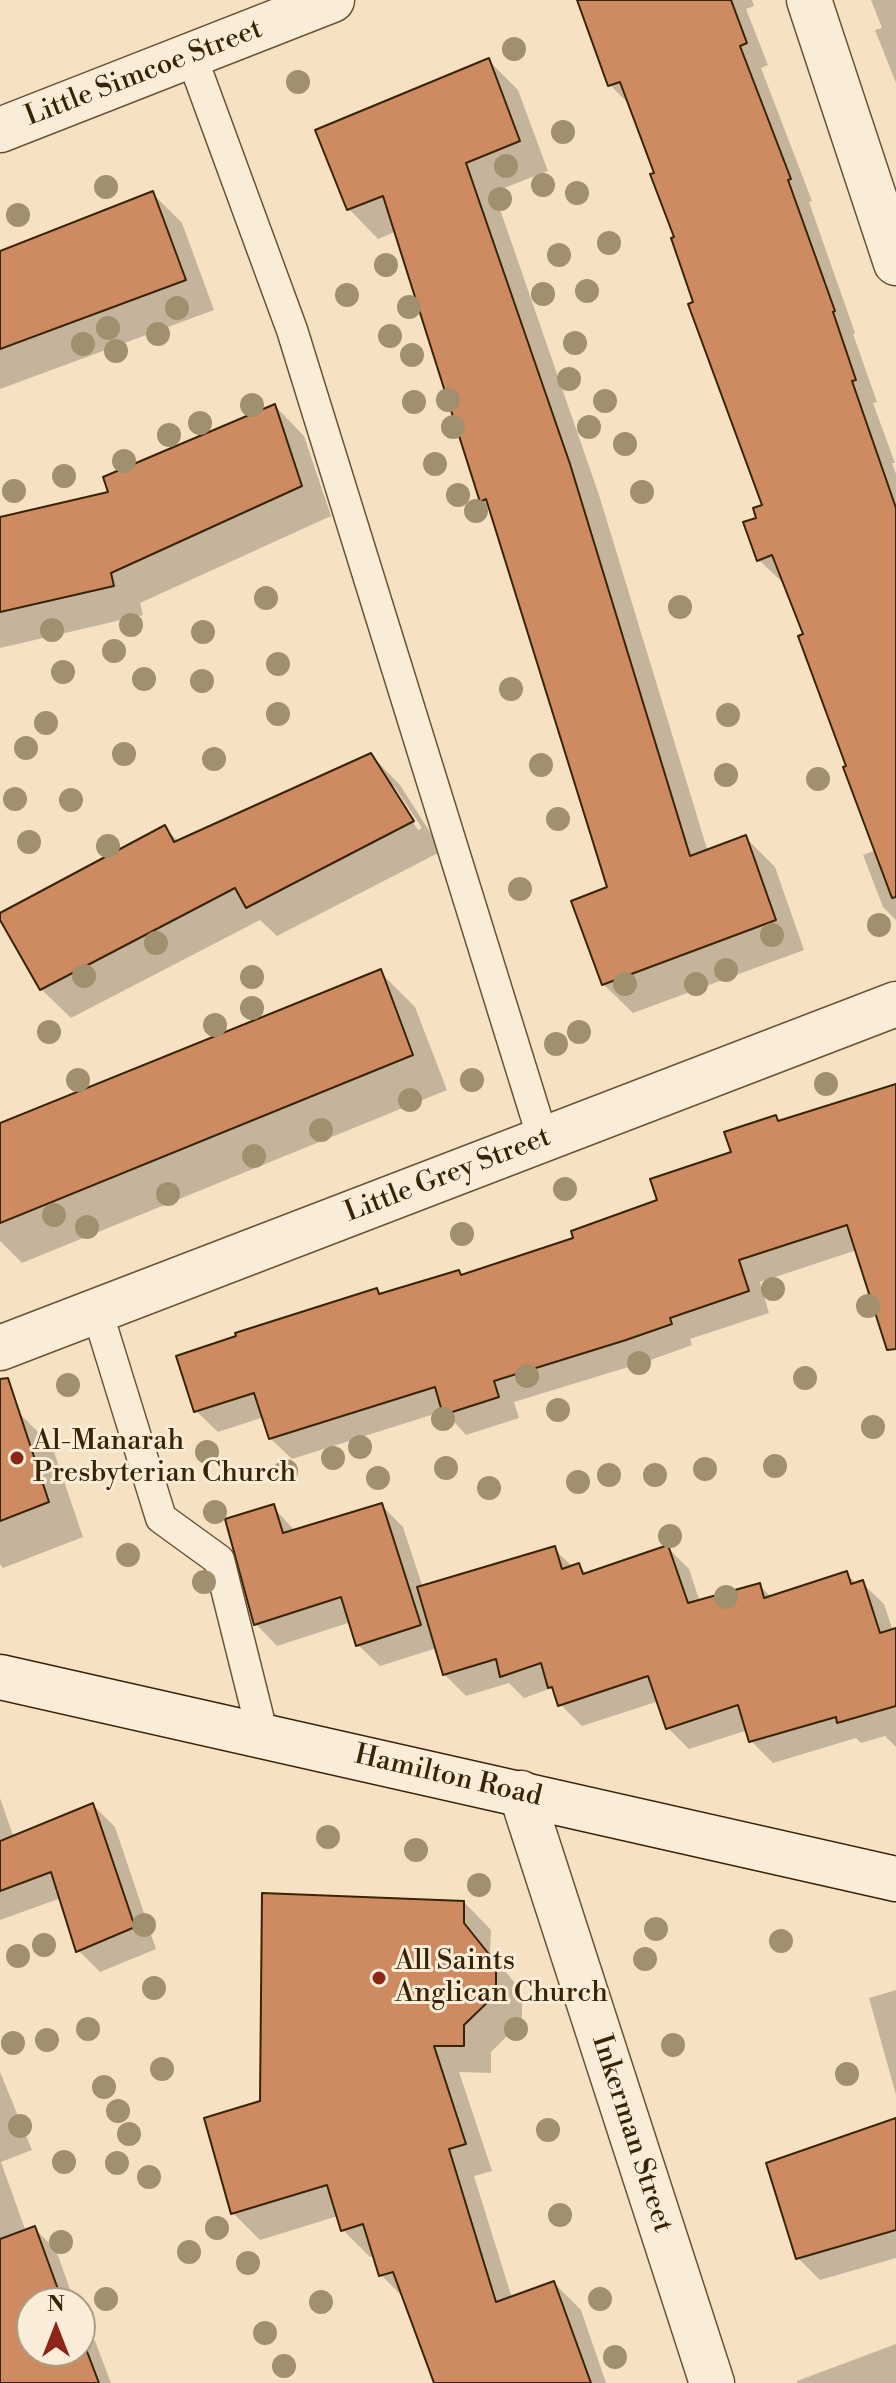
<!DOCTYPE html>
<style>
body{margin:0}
#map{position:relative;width:896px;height:2383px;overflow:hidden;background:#f6e2c3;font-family:"Libre Bodoni",serif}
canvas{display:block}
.north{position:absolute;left:16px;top:2287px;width:80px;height:80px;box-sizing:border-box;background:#f9ecd8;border:2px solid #ac9c84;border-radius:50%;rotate:0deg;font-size:22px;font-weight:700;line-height:32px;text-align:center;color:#382405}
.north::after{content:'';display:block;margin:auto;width:28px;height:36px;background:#8f2418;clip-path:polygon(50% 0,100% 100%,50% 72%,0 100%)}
</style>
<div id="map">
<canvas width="896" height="2383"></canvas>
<div class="north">N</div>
</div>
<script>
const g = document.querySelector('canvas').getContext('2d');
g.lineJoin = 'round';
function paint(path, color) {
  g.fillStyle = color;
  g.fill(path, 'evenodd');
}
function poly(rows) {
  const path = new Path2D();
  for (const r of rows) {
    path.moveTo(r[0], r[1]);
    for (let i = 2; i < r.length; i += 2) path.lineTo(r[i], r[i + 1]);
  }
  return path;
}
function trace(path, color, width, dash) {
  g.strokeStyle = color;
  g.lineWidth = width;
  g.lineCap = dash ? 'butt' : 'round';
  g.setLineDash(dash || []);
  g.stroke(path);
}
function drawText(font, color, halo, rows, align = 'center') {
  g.font = font + ' "Libre Bodoni",serif';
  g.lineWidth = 6;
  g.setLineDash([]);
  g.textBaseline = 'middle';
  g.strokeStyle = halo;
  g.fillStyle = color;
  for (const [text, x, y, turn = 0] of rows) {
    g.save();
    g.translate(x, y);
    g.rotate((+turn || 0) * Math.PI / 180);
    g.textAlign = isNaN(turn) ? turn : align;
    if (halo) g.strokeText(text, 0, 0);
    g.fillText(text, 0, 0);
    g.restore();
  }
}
paint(poly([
 [579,0,752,0,754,6,746,9,768,65,761,68,812,201,809,202,855,333,853,334,877,402,873,403,895,463,892,463,896,474,896,920,883,907,863,855,876,850,805,635,784,580,781,581,759,560,758,519,764,506,696,303,656,174,631,106,610,85],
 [871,0,896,0,896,83,875,30,882,28],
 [488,60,518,90,548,171,494,192,599,495,708,852,746,838,775,867,804,950,633,1013,603,984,609,889,491,510,482,501,397,231,378,239,349,209],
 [153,194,182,223,214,310,0,389,0,253],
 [275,406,304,436,331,516,140,603,143,615,0,648,0,519,111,493],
 [371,755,400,785,442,851,277,936,260,920,71,1018,41,989,0,916,165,828,179,842],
 [390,786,394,786,422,828,418,830],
 [380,972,415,1007,447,1090,22,1263,0,1241,0,1126],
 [896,1087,896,1332,857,1250,760,1282,769,1313,690,1339,692,1345,648,1361,514,1402,519,1418,466,1435,444,1411,292,1459,270,1438,264,1417,218,1432,196,1411,376,1290,382,1296,459,1272,463,1277,576,1239,660,1201,734,1154,776,1118,780,1122],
 [17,1411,52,1446,83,1537,3,1568,0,1564,0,1417],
 [382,1506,403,1527,423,1588,554,1549,573,1567,579,1566,587,1574,667,1547,689,1569,700,1602,759,1585,771,1597,847,1574,857,1584,862,1583,884,1604,893,1631,896,1630,896,1747,885,1736,861,1743,856,1738,773,1763,751,1741,748,1730,689,1749,668,1728,659,1701,582,1726,560,1704,556,1693,552,1688,524,1698,509,1683,466,1696,444,1674,437,1648,380,1666,358,1645,351,1622,277,1646,256,1624,273,1507,296,1532],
 [0,1798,14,1838,93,1805,115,1827,156,1949,100,1972,78,1950,61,1898,0,1920],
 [464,1902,491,1930,490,1952,522,1992,522,2021,491,2052,491,2073,459,2072,492,2171,474,2176,512,2298,554,2283,581,2310,606,2383,436,2383,406,2300,381,2275,375,2256,370,2257,343,2230,338,2216,260,2240,233,2213,262,2103],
 [896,1990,896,2095,869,1998],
 [0,2072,32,2150,1,2162,26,2232,34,2228,56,2250,75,2303,32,2303,32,2351,80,2351,80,2316,85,2331,95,2341,111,2383,0,2383],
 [896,2228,896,2258,820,2280,798,2258],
 [896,2344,896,2383,797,2383,797,2381]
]), '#0003');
const building = poly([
 [577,0,731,0,747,43,740,46,791,179,788,180,835,311,833,312,856,380,852,381,896,508,896,897,892,898,843,767,846,766,798,636,803,634,772,555,757,561,743,522,756,518,753,508,762,505,688,304,693,302,671,238,674,237,650,174,654,173,620,82,608,86,577,0],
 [489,58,520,141,466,163,570,464,690,856,746,835,776,920,602,985,571,901,607,887,486,499,480,502,383,196,347,210,315,130,489,58],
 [153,191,186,280,0,349,0,251,153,191],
 [275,404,302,486,111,573,114,586,0,612,0,517,108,492,103,477,275,404],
 [371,753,414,821,246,908,235,888,40,990,0,920,0,913,165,825,174,842,371,753],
 [381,969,413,1055,0,1223,0,1123,381,969],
 [896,1084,896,1349,887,1350,847,1225,739,1260,749,1291,670,1318,672,1324,626,1340,494,1381,499,1397,443,1415,435,1387,269,1439,254,1393,194,1412,176,1356,236,1336,235,1333,377,1288,379,1294,459,1270,461,1275,573,1238,571,1231,657,1200,650,1179,731,1152,724,1132,776,1115,778,1121,896,1084],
 [8,1378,49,1502,0,1521,0,1379,8,1378],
 [382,1503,421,1625,356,1646,341,1597,254,1625,225,1519,274,1504,283,1533,382,1503],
 [668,1545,688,1603,760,1583,764,1598,847,1571,851,1584,863,1580,880,1633,896,1628,896,1706,837,1723,836,1717,749,1742,738,1705,666,1729,648,1676,558,1706,552,1687,548,1688,541,1663,500,1677,496,1659,443,1675,417,1587,555,1546,562,1569,579,1563,583,1574,668,1545],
 [93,1803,135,1927,76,1952,51,1872,0,1891,0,1841,93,1803],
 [262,1893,464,1901,464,1923,496,1963,496,1994,464,2025,464,2046,434,2046,466,2144,449,2149,496,2302,554,2281,591,2383,434,2383,393,2272,379,2276,363,2224,341,2231,327,2185,231,2214,204,2118,260,2101,262,1893],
 [896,2118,896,2230,796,2259,766,2163,896,2118],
 [35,2226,63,2303,32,2303,32,2351,80,2351,80,2333,99,2383,0,2383,0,2239,35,2226]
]);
paint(building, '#ce8b62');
trace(building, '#382405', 2);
const service = poly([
 [191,55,292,330,543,1139],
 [97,1311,161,1518,219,1560,263,1736]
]);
const minor = poly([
 [809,0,896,263],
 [0,1348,896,1004],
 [521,1793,712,2383]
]);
const tertiary = poly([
 [0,130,332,0]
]);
const secondary = poly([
 [0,1677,896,1879]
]);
trace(service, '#685434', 33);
trace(minor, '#685434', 47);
trace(tertiary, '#685434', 47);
trace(secondary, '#382405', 47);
trace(service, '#f9ecd8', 30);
trace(minor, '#f9ecd8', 44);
trace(tertiary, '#f9ecd8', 44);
trace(secondary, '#f9ecd8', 44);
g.fillStyle = '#a0906e';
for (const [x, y] of [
 [514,49],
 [298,82],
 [563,132],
 [506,166],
 [543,185],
 [106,187],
 [577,193],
 [500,199],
 [18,215],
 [609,243],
 [559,255],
 [386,265],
 [587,291],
 [543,294],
 [347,295],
 [409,307],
 [177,308],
 [108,328],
 [158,334],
 [390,336],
 [575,343],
 [83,344],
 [116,351],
 [412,355],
 [569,379],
 [448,400],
 [605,401],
 [414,402],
 [252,405],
 [200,423],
 [453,427],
 [589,427],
 [169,435],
 [625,444],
 [124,461],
 [435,464],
 [64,476],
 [14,491],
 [642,492],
 [458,495],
 [476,511],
 [266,598],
 [680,607],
 [131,625],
 [52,630],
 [203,632],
 [114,651],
 [278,664],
 [63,672],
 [144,679],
 [202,681],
 [511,689],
 [278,714],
 [728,715],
 [46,723],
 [26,748],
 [124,754],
 [214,759],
 [541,765],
 [726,775],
 [818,779],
 [15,799],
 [71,800],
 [558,819],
 [29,842],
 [108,846],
 [520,889],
 [879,925],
 [772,935],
 [156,943],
 [726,970],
 [84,976],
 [252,977],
 [625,984],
 [696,984],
 [252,1008],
 [215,1025],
 [49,1032],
 [579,1032],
 [556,1044],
 [78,1080],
 [472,1080],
 [826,1084],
 [410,1100],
 [321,1130],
 [254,1156],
 [565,1189],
 [168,1194],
 [54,1215],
 [87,1227],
 [462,1234],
 [773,1289],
 [868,1306],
 [639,1363],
 [527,1376],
 [805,1378],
 [68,1385],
 [558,1410],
 [443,1419],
 [873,1427],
 [360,1447],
 [207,1452],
 [333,1458],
 [775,1466],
 [446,1468],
 [705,1469],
 [286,1471],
 [609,1475],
 [655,1475],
 [378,1478],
 [578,1482],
 [489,1488],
 [215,1512],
 [670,1536],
 [128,1555],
 [204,1582],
 [726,1597],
 [328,1837],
 [416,1850],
 [479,1885],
 [144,1925],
 [656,1929],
 [781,1941],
 [44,1945],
 [18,1956],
 [645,1959],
 [154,1988],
 [88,2029],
 [516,2029],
 [47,2040],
 [13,2043],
 [673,2045],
 [162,2069],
 [847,2074],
 [104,2087],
 [118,2111],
 [20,2126],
 [548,2130],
 [129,2134],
 [64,2162],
 [117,2163],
 [149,2177],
 [560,2215],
 [217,2228],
 [61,2242],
 [189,2252],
 [248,2263],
 [106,2299],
 [600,2299],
 [321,2302],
 [265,2333],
 [615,2357],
 [284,2366]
]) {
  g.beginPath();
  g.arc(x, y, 12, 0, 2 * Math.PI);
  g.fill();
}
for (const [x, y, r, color] of [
 [17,1458,8,"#8f2418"],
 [379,1978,8,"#8f2418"]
]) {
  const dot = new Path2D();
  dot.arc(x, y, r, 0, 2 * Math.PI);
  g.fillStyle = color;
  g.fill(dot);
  trace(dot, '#f9ecd8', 3);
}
drawText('28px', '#382405', '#f9ecd8', [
 ["Little Simcoe Street",144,74,-21],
 ["Little Grey Street",448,1176,-21],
 ["Hamilton Road",448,1777,13],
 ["Inkerman Street",631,2134,72]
]);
drawText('28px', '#382405', '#f9ecd8', [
 ["Al-Manarah",33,1442],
 ["Presbyterian Church",33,1474],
 ["All Saints",395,1962],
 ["Anglican Church",395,1994]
], 'left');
</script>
